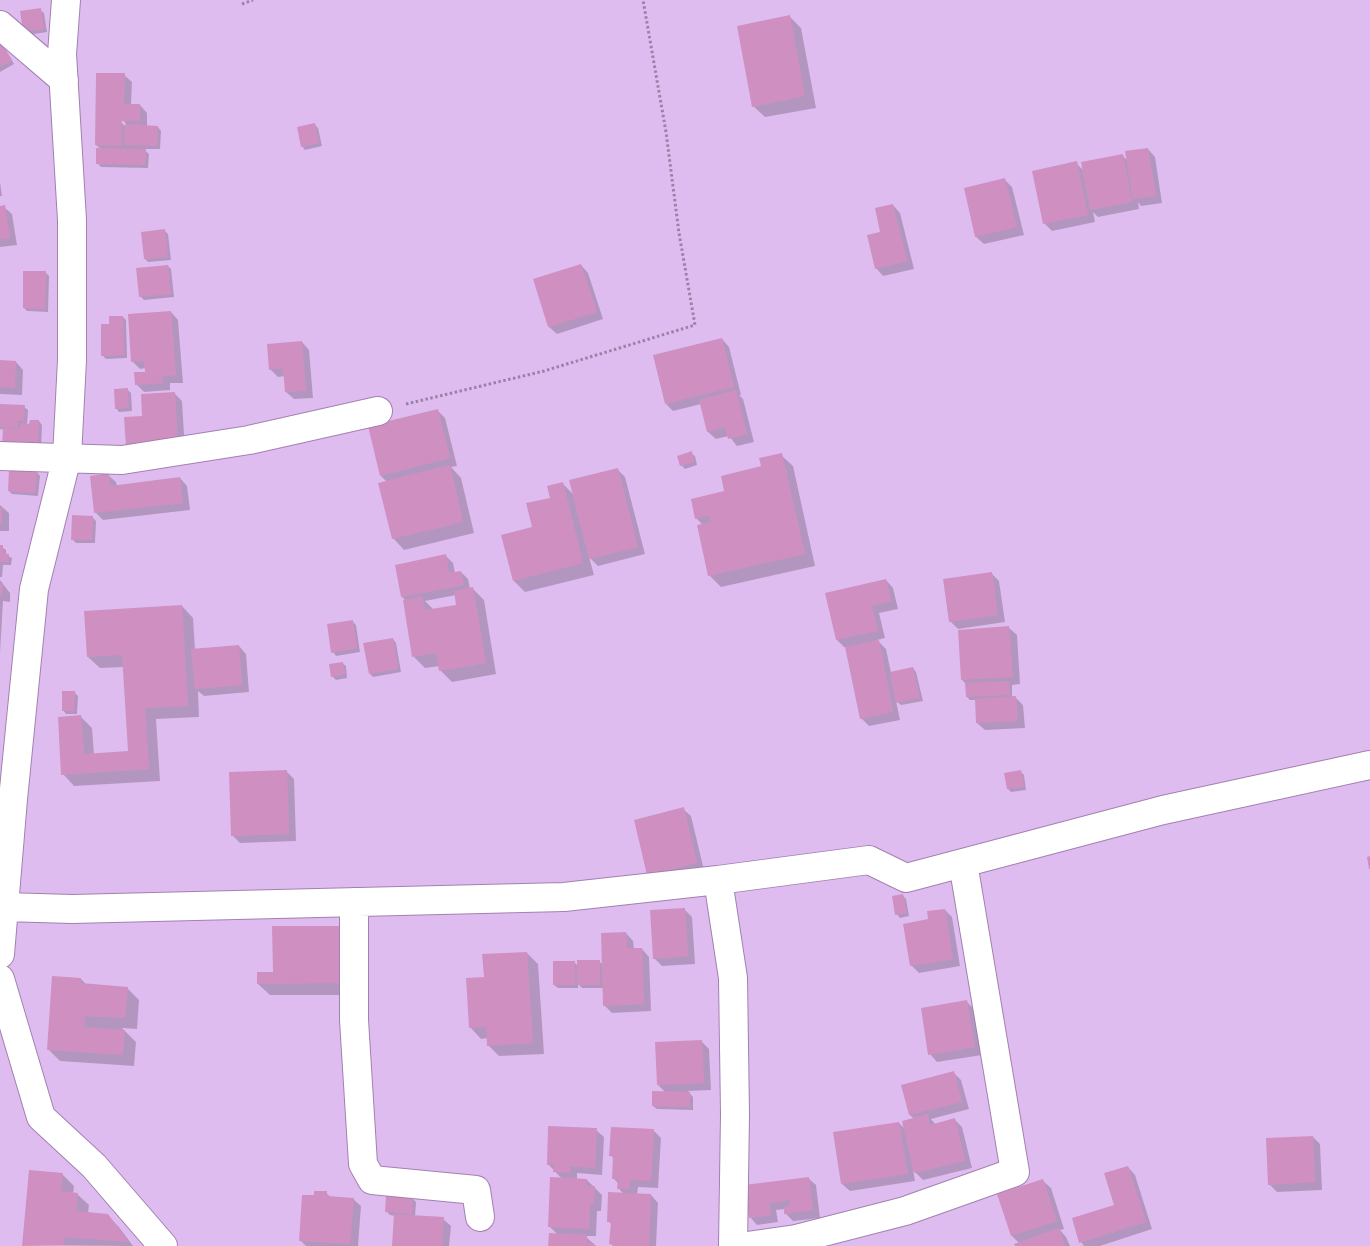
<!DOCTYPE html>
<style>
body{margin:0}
canvas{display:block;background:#dfbcef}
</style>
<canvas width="1370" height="1246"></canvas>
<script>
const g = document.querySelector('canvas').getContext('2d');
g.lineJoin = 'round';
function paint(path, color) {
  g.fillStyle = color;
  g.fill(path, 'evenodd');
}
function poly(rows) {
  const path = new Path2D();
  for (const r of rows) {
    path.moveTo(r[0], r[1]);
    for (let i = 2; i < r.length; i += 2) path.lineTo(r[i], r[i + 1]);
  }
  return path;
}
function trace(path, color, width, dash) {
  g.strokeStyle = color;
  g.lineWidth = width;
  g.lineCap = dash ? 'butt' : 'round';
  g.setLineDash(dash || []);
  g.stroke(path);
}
paint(poly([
 [40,10,44,13,47,32,28,35,24,32],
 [790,17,801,28,816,108,765,117,753,106],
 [0,44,4,47,14,64,0,72],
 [124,75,132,82,131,105,140,105,147,113,147,127,158,127,161,131,160,149,143,149,149,154,148,168,101,167,97,163,101,149,96,145],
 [119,116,128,126,125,126,117,118],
 [314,124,318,128,322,146,305,150,302,146],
 [1148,149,1155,157,1162,203,1141,206,1138,202,1139,209,1098,217,1093,212,1095,222,1052,231,1044,223,1076,163,1083,170,1122,155,1128,161],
 [1005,180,1012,187,1024,235,984,244,976,237],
 [0,182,2,196,0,196],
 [893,205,900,213,914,269,883,276,876,268,881,233],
 [0,207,4,207,12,214,17,245,0,247],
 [165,231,168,234,171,260,148,262,145,259],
 [581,265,588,273,603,319,557,334,549,327],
 [168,266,171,269,174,297,144,300,141,297],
 [45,272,49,276,48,312,27,311,24,308],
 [171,312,178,320,183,383,170,383,170,390,144,392,136,384,146,373,146,368,140,369,132,361],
 [123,317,126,320,127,358,106,359,102,355,110,326],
 [722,339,729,347,741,395,739,395,743,399,754,442,737,446,729,436,716,439,708,432,701,404,673,411,666,404],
 [302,342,309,350,313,398,294,399,286,392,285,376,278,377,270,369],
 [0,361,16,362,23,370,22,395,0,394],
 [128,390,131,393,132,411,119,412,116,408],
 [174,393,182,401,185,452,144,417],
 [0,405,24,407,28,410,27,425,39,421,42,425,41,451,4,430,0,429],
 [437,410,445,418,457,466,451,467,461,478,474,533,404,550,393,538,387,482,381,476,369,427],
 [691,453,695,456,697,465,685,469,681,465],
 [781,455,793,466,815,566,721,587,710,576,698,526,703,525,696,518,726,492],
 [617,469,625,477,645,554,598,566,589,557,594,575,525,592,514,581,503,536,533,528,562,483,574,495],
 [37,472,40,476,38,496,12,494,9,491],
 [108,475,116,482,117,486,180,478,187,486,190,510,103,520,96,513],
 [0,505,9,513,9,531,0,531],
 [92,517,96,521,95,543,76,543,72,539],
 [0,546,6,550,6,555,12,558,11,565,3,565,2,577,0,577],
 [446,556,453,563,455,573,461,572,468,579,470,589,473,589,484,600,496,674,452,682,440,670,440,666,425,668,414,657,406,601,402,597],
 [456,595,458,606,433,609,425,601],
 [991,573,999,581,1005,622,958,629,950,621],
 [0,580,10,593,10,602,3,601,0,653],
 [886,580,893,588,898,609,879,613,885,638,877,640,886,649,891,673,913,668,916,672,923,701,901,705,896,701,900,720,869,726,861,718,846,647,844,647,837,640],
 [182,606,193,618,195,650,239,646,246,654,249,692,204,696,198,691,199,717,156,719,160,781,74,786,63,774,81,717,92,728,94,755,129,753,124,667,100,668,88,657],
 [352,621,356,625,360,652,336,656,333,652],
 [1009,628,1017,635,1020,684,1012,685,1012,697,1015,697,1023,705,1025,728,985,730,977,723,976,700,970,700,967,697,966,684,962,680],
 [393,639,396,643,401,672,373,677,370,674],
 [342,663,346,666,347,678,336,680,332,676],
 [74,692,78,696,77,714,66,714,63,710],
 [286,771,294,779,296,841,240,843,232,835],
 [1020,771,1024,775,1026,790,1011,792,1008,789],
 [683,809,691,816,704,870,648,874],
 [902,895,906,899,909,916,900,918,897,914],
 [684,909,692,917,695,964,662,966,654,958],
 [945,910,952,917,960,966,919,973,911,965,930,920],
 [274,928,357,995,270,995,258,984,274,973],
 [626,933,633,941,634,949,642,949,649,957,651,1011,612,1013,604,1005,604,988,582,988,578,984,578,988,558,988,554,985,574,962,578,966,599,961,603,965],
 [527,953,538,964,544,1054,499,1056,488,1045,488,1038,481,1039,470,1027,485,979],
 [81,979,87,985,127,988,139,1000,137,1029,122,1028,136,1042,134,1066,60,1061,48,1049],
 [967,1002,974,1009,982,1055,937,1062,930,1054],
 [701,1041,709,1049,711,1090,688,1091,693,1097,693,1110,657,1109,653,1106,666,1093,658,1085],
 [954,1073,961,1080,969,1109,931,1119,936,1125,955,1120,962,1127,972,1168,923,1180,913,1170,915,1181,850,1191,842,1184,899,1123,905,1129,914,1119,910,1115,903,1086],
 [596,1130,604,1137,602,1175,577,1173,577,1180,587,1180,602,1195,601,1211,597,1211,596,1236,585,1236,596,1246,550,1246,558,1235,549,1226,562,1179,548,1164],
 [653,1130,661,1138,658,1188,638,1187,637,1195,651,1195,658,1203,656,1246,613,1246,611,1244,612,1225,608,1221,624,1194,618,1188,619,1184,613,1178,615,1159,611,1156],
 [1313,1137,1320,1144,1322,1190,1277,1192,1269,1184],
 [1128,1167,1135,1175,1152,1229,1100,1246,1084,1246,1081,1242,1115,1206],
 [62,1174,74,1186,73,1194,77,1194,89,1205,88,1213,107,1215,119,1227,133,1246,24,1245],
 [808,1178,816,1185,820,1218,793,1221,785,1213,785,1209,776,1210,778,1222,757,1225,750,1217,746,1186],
 [1043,1181,1051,1188,1064,1229,1060,1230,1066,1237,1070,1246,1016,1246,1019,1243,1012,1236,999,1195],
 [326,1193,332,1198,353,1199,361,1206,358,1246,306,1246,300,1240,315,1196],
 [413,1199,416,1202,415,1217,443,1219,451,1226,449,1246,393,1246,395,1216,390,1215,387,1212]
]), '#0003');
paint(poly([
 [41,8,44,29,23,32,20,11],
 [790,15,805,96,752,107,737,26],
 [0,40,12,60,0,67],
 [96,73,125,73,124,104,140,104,140,121,122,121,122,146,95,145],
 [315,123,319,143,301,147,297,127],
 [125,124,158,126,157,146,124,145],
 [96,148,146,149,145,165,96,164],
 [1148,148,1156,196,1133,199,1125,151],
 [1123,154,1132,202,1090,210,1081,162],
 [1077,161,1088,215,1043,224,1032,171],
 [1005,178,1017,227,975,237,964,188],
 [893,204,907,261,875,269,867,235,880,232,875,208],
 [5,205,10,238,0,239,0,206],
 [165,229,168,257,144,259,141,232],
 [581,264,597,312,548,327,533,279],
 [168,265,171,294,139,297,136,268],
 [23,271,46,271,45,309,23,308],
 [171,311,176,375,163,376,163,383,135,385,134,372,145,372,144,361,131,362,128,314],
 [109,316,123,316,124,355,101,356,101,324,109,324],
 [722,338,734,387,665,404,653,355],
 [302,341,306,391,285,392,283,368,269,370,267,344],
 [0,360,16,361,15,388,0,387],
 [128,388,129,408,115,409,114,389],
 [736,390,747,434,728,439,725,427,707,432,699,400],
 [175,392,178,444,126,447,124,417,142,416,141,394],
 [0,404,25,405,24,421,18,420,18,428,0,427],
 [438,409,450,458,380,476,368,426],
 [30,420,39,420,38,448,2,446,3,428,20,429,20,423,29,424],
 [692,451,694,462,680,466,677,456],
 [782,453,805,554,708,576,697,525,710,522,709,515,695,519,691,499,724,491,721,476,761,466,759,458],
 [450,465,463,522,392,539,378,483],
 [618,468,638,547,589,559,569,480],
 [9,469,37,471,35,493,8,491],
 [109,473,110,486,180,477,183,503,94,513,90,476],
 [563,482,583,563,513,581,501,535,532,527,526,503,550,498,547,486],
 [0,508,2,508,2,523,0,524],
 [72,515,93,516,92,540,71,540],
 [0,545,3,545,3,553,9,554,8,562,0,562],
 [446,554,449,573,461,571,464,585,401,597,395,565],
 [992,572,998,615,949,622,943,579],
 [886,579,891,601,872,606,878,631,836,640,825,593],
 [0,584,3,584,2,595,0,595],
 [473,587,486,663,439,671,436,653,412,657,403,600,422,597,425,610,456,605,454,591],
 [182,605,188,706,145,708,149,769,61,775,58,717,81,715,84,754,128,751,122,655,87,657,84,611],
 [353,620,357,648,331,653,327,624],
 [1009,626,1013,677,961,680,958,630],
 [393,638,398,669,369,674,363,643],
 [879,640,893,712,860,719,845,647],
 [239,645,242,685,195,689,191,649],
 [343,662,345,674,331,677,329,664],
 [913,667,920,698,896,703,890,672],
 [1009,681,1010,695,966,697,965,683],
 [62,691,75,691,74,711,62,711],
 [1016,696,1018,721,976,723,975,699],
 [287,770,289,834,231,836,229,772],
 [1021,770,1024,787,1007,789,1004,773],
 [684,807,697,863,647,875,634,820],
 [1370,856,1370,869,1369,869,1367,857],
 [903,894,907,913,895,915,892,896],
 [685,908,688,956,653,959,650,910],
 [945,909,953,959,910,966,903,924,928,919,927,911],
 [272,926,346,926,346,983,257,984,257,972,273,972],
 [626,932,627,948,642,948,644,1004,603,1006,601,933],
 [527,952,533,1043,487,1046,486,1027,469,1028,466,978,484,977,482,954],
 [577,960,600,960,600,985,577,985],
 [553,961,575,961,575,985,553,985],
 [52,976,81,978,81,983,128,987,125,1018,85,1016,84,1027,125,1030,123,1055,47,1050],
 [967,1000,975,1047,928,1055,921,1008],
 [702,1040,704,1083,657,1085,655,1042],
 [954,1071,962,1102,909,1115,901,1085],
 [652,1091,690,1092,690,1107,652,1106],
 [928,1114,930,1125,955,1118,965,1161,914,1173,902,1121],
 [899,1122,908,1174,841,1184,833,1132],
 [548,1126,597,1128,595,1168,570,1166,570,1173,553,1172,554,1165,547,1165],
 [611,1127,654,1129,651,1181,630,1180,630,1189,617,1189,618,1179,612,1179,613,1156,609,1156],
 [1313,1136,1315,1182,1268,1185,1266,1138],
 [1128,1166,1146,1222,1079,1243,1072,1218,1114,1205,1104,1173],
 [29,1170,63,1173,61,1191,78,1193,76,1211,108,1214,129,1242,64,1237,64,1245,22,1246],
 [550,1177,587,1179,587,1186,595,1186,594,1204,590,1204,589,1229,548,1227],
 [809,1177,813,1210,784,1214,784,1207,790,1206,790,1200,769,1203,771,1215,749,1218,744,1185],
 [1043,1179,1057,1221,1011,1236,997,1194],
 [314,1191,327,1191,327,1196,354,1198,350,1244,299,1241,302,1195,314,1195],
 [608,1192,651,1194,649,1246,615,1246,615,1245,609,1244,611,1222,607,1222],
 [386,1196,413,1197,412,1214,385,1212],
 [394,1214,444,1217,442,1246,392,1246],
 [1059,1228,1065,1246,1015,1246,1014,1244],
 [549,1233,587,1235,587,1243,594,1243,594,1246,548,1246]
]), '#cf90c1');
const minor = poly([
 [0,25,64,80],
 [0,456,122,460,249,440,378,411],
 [718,880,869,860,906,878,1163,810,1370,765],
 [354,902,354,1020,363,1164,372,1180,476,1190,480,1217],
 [4,907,72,909,564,897,718,880,733,978,735,1114,733,1246],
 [0,954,13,799,34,589,67,457,72,360,72,220,62,54,66,0],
 [0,979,41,1117,94,1166,163,1246],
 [747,1246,796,1239,905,1211,1015,1172,963,863]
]);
trace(minor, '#a281b1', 30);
trace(poly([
 [242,4,253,0],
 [406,404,544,371,695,325,679,233,666,132,643,0]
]), '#9b80a7', 3, [2.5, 2.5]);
trace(minor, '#fff', 28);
</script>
